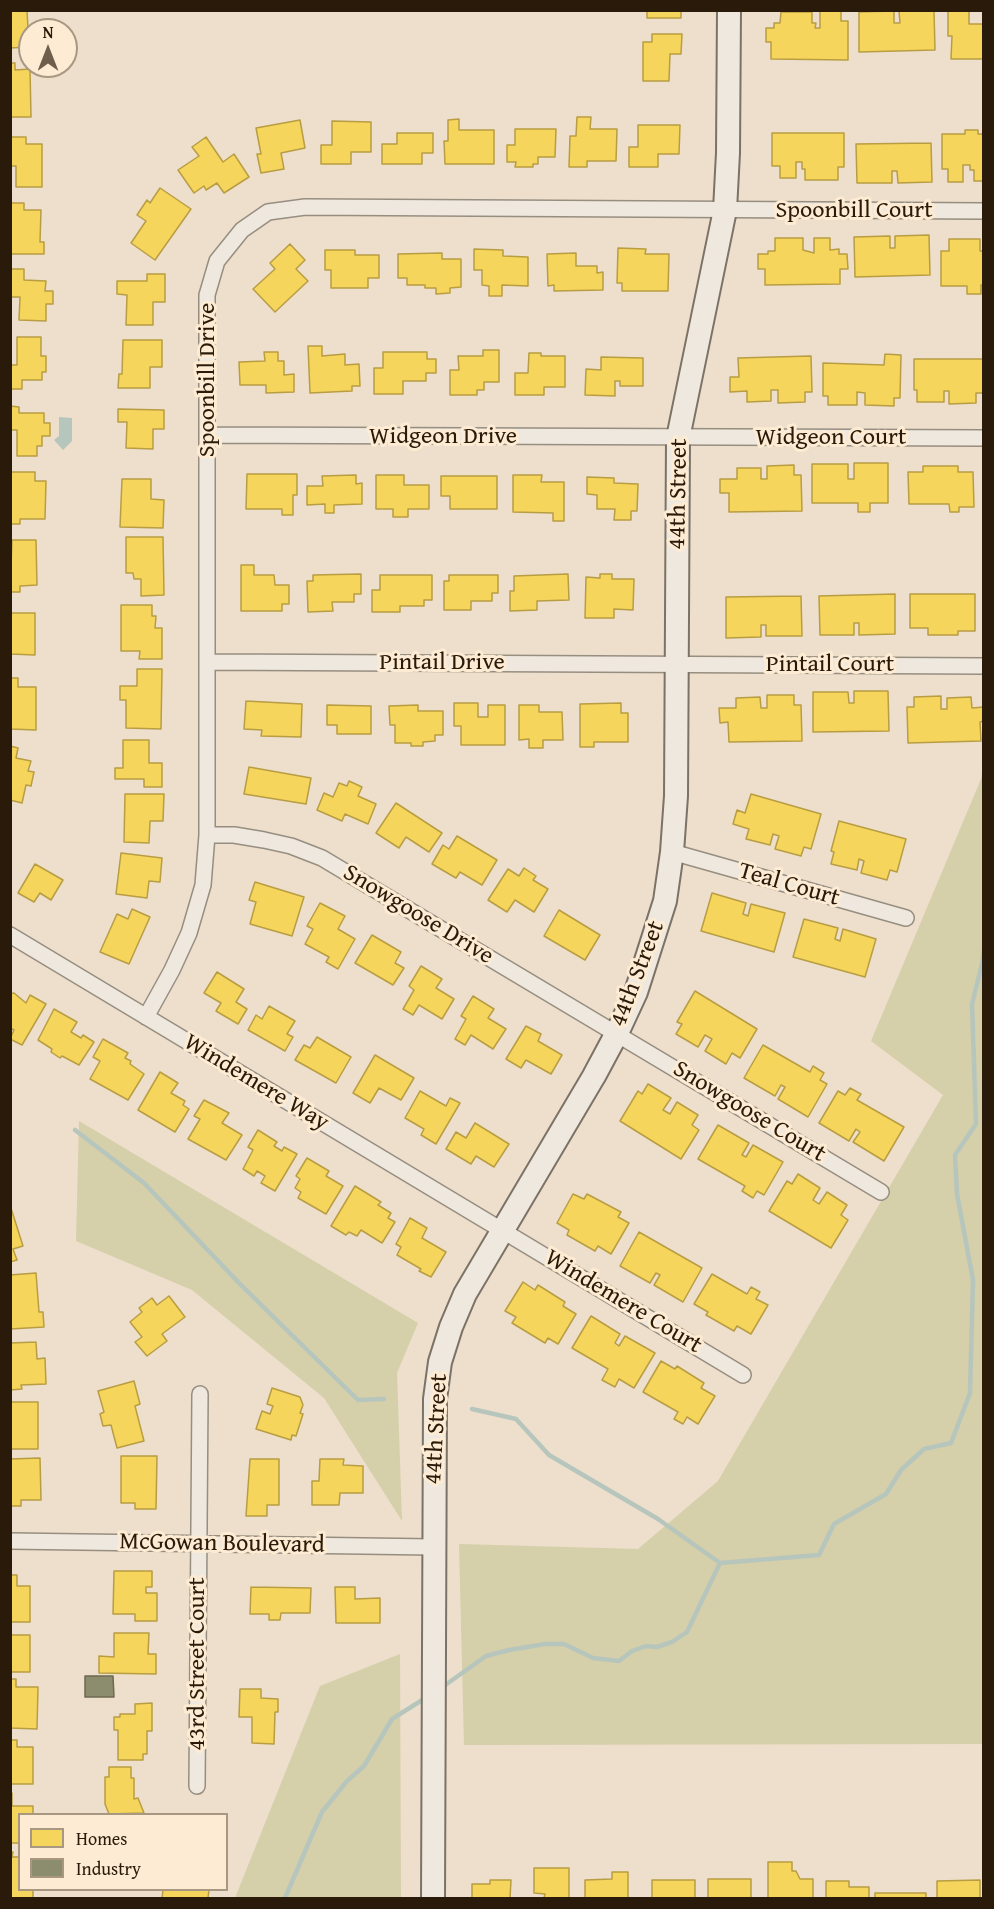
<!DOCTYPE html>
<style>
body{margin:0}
#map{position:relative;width:994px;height:1909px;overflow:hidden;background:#eddfcb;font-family:"Gentium Book Plus",serif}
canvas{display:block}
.frame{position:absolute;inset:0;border:12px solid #291a09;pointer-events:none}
.legend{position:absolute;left:18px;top:1813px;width:210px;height:78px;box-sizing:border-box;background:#fdecd3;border:2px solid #a89882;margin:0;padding:8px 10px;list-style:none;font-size:18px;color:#291a09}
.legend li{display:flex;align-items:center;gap:12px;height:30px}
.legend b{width:30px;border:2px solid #a89882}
.north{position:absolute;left:18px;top:18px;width:60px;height:60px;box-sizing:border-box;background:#fdecd3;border:2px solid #a89882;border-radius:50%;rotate:0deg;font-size:16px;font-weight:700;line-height:24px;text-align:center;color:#291a09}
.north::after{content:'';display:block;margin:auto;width:21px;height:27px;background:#6e5f4d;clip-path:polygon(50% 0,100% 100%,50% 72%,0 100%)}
</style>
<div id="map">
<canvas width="994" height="1909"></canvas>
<div class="frame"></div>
<ul class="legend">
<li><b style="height:16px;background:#f6d55c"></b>Homes</li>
<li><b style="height:16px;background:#8c8c6e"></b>Industry</li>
</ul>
<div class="north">N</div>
</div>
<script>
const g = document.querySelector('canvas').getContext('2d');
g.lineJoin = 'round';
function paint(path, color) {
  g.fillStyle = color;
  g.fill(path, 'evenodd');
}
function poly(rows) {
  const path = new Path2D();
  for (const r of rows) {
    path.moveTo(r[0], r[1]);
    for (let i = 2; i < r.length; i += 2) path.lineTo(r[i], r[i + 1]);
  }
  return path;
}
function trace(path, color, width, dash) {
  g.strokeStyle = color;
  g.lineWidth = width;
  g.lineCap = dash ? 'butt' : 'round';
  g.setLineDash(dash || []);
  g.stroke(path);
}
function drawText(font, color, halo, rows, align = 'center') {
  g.font = font + ' "Gentium Book Plus",serif';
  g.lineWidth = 6;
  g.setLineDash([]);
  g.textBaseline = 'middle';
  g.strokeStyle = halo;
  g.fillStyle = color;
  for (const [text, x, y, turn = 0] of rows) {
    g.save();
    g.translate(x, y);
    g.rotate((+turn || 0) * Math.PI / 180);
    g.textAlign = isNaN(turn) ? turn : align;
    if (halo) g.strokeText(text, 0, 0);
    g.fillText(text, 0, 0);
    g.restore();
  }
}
paint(poly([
 [983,767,983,1744,464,1745,459,1544,638,1549,718,1481,943,1095,871,1041,981,779],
 [79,1121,418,1323,397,1373,402,1521,324,1398,192,1290,76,1241],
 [400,1654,401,1898,235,1898,320,1686]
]), '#d5cfaa');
paint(poly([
 [59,417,72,418,72,441,63,450,54,440,59,436]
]), '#b7c6bd');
const homes = poly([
 [10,10,27,10,29,47,10,48,10,10],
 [647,10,681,10,681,18,647,18,647,10],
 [948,10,969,10,969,24,984,24,984,59,951,59,952,36,948,36,948,10],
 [820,11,841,11,841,21,848,21,848,60,771,59,771,42,766,42,766,28,774,28,774,23,780,23,781,12,812,12,812,23,816,23,815,28,820,28,820,11],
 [894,11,894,23,900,23,899,11,934,11,935,50,859,52,859,12,894,11],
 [652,34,682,34,681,54,670,54,669,81,643,81,643,42,652,42,652,34],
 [10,63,15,63,15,70,30,69,31,117,10,117,10,63],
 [577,117,591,117,590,129,617,129,616,161,587,161,587,167,569,167,570,136,576,136,577,117],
 [459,119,459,130,494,130,494,164,445,164,444,141,448,141,448,120,459,119],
 [300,120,305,148,281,153,284,169,261,173,257,154,261,154,256,128,300,120],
 [332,121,371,122,371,152,351,152,351,164,321,164,321,145,332,145,332,121],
 [638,125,680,125,679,154,658,154,658,167,629,167,629,147,638,147,638,125],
 [515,129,556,129,555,157,538,157,538,164,533,164,533,167,515,167,516,162,507,162,507,145,515,145,515,129],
 [965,130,978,130,978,134,984,134,984,181,974,181,974,170,970,170,970,165,963,165,963,182,948,182,948,169,942,169,942,134,965,134,965,130],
 [397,133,433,133,433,153,422,153,422,164,382,164,382,144,397,144,397,133],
 [772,133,844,133,844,167,838,167,838,180,805,180,805,169,802,169,802,162,796,162,796,178,780,178,780,166,772,166,772,133],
 [10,137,26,137,26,144,42,144,42,187,16,187,16,166,10,166,10,137],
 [206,137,223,162,234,154,249,177,224,193,217,183,206,190,204,186,194,193,178,170,199,156,192,147,206,137],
 [931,143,932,182,898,183,897,171,892,171,892,183,857,183,856,144,931,143],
 [160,188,191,209,155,260,131,243,146,221,137,215,147,200,150,203,160,188],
 [10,203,24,203,24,210,41,210,40,242,44,242,44,254,10,254,10,203],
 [929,235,930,275,855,277,854,237,890,236,890,248,895,248,895,236,929,235],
 [775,238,803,238,803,250,814,253,814,238,830,238,830,250,839,249,839,254,847,254,848,269,840,269,840,284,765,285,765,269,758,269,758,254,768,254,768,251,775,251,775,238],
 [949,239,980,239,980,251,984,251,984,285,981,285,981,294,967,294,967,286,941,286,941,251,949,251,949,239],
 [290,244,305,260,296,269,308,281,275,312,253,289,275,269,270,263,290,244],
 [618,248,646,249,645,254,669,254,668,291,622,291,622,283,617,283,618,248],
 [474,249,503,250,503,256,528,257,528,286,502,285,502,296,489,296,489,286,482,285,482,270,474,270,474,249],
 [325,250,355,250,355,255,379,255,379,278,368,278,368,288,331,288,331,270,325,270,325,250],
 [442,253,442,259,461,259,461,287,450,288,450,293,436,294,436,288,425,288,425,285,407,285,407,278,398,278,398,254,442,253],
 [576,253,576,266,597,266,597,273,603,272,603,290,554,291,554,285,548,286,547,254,576,253],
 [10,269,24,269,24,280,46,281,45,291,53,291,53,304,46,304,46,321,19,320,20,297,10,297,10,269],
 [147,274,165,274,165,302,153,302,153,325,126,325,127,295,117,294,117,281,147,281,147,274],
 [17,337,41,337,41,356,46,356,46,372,42,372,42,380,22,380,22,389,10,389,10,365,17,365,17,337],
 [123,340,162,340,162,367,150,367,150,388,118,388,119,374,122,374,123,340],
 [308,346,322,346,322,356,345,354,345,365,359,364,360,386,352,386,352,391,310,393,308,346],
 [483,350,499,350,499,382,484,382,484,390,477,390,477,395,450,395,450,370,459,370,458,356,483,356,483,350],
 [264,352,278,352,278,361,284,361,284,375,294,374,294,392,266,393,266,385,240,385,239,362,265,361,264,352],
 [383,352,427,352,427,359,436,359,436,373,426,373,426,381,403,381,403,394,374,394,374,368,383,368,383,352],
 [529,353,541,353,541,356,565,356,565,387,544,387,544,395,515,395,515,373,528,373,529,353],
 [885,354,901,355,900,398,894,398,894,406,865,405,865,393,857,392,857,405,828,405,828,396,823,396,823,363,884,365,885,354],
 [811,356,812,392,805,392,805,402,778,403,778,390,771,390,771,401,747,402,747,391,730,392,730,377,739,377,738,358,811,356],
 [601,357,643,358,643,386,620,386,620,381,615,381,615,396,585,395,586,369,601,370,601,357],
 [914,359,983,359,983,393,976,393,976,403,949,404,949,391,944,391,944,402,917,402,917,390,914,390,914,359],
 [10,406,19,407,19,413,44,413,44,423,50,423,50,436,42,436,42,446,37,446,37,456,17,456,17,430,10,430,10,406],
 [118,409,164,410,164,429,153,429,153,449,126,448,127,422,118,422,118,409],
 [854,463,888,463,888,503,870,503,870,512,858,512,858,503,812,503,812,464,848,464,848,479,854,479,854,463],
 [794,465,794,475,801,475,802,511,729,512,729,493,720,493,720,479,737,479,737,468,761,468,761,479,767,479,767,466,794,465],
 [923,466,958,466,958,472,973,472,974,507,959,507,959,512,950,512,949,504,909,504,908,472,923,472,923,466],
 [11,472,35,472,35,481,46,481,45,519,20,519,20,524,10,524,11,472],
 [247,474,297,474,297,495,293,495,293,515,282,515,282,509,246,509,247,474],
 [356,475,356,484,362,483,362,504,334,505,334,513,325,513,325,504,307,505,307,486,323,486,322,476,356,475],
 [376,475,404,475,404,485,429,485,429,509,408,509,408,517,393,517,393,509,376,509,376,475],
 [513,475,542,475,541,482,564,482,564,521,553,521,553,513,513,512,513,475],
 [441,476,497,476,497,509,450,509,450,496,441,496,441,476],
 [587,477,614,478,614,483,638,484,637,511,631,511,631,520,614,520,615,509,597,509,597,495,587,494,587,477],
 [122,479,151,479,151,499,164,500,163,528,120,527,122,479],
 [126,537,163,537,164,595,141,596,141,579,134,579,133,573,126,573,126,537],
 [12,540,36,540,37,585,20,586,20,592,10,592,12,540],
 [241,565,254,565,254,575,274,575,275,585,289,585,289,604,282,604,282,611,241,611,241,565],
 [361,574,361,594,354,594,354,602,332,602,333,611,308,612,307,581,313,581,313,575,361,574],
 [568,574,569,600,537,601,537,610,510,611,510,591,514,591,514,576,568,574],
 [600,574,612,574,612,579,634,579,633,610,614,609,614,618,585,618,586,577,600,578,600,574],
 [380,575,432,575,432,600,424,600,424,606,400,606,400,612,372,612,372,590,380,590,380,575],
 [449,575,498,575,498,593,492,593,492,601,471,601,471,610,444,610,444,581,449,581,449,575],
 [895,594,895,634,859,635,859,623,854,623,854,635,820,635,819,596,895,594],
 [910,594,975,594,975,631,958,631,958,635,928,635,928,628,910,628,910,594],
 [801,596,802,636,766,636,766,625,761,625,761,637,726,638,726,597,801,596],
 [121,605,152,605,152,616,156,616,155,628,162,628,162,659,139,659,140,651,121,651,121,605],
 [10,613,35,613,35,655,10,654,10,613],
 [137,669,162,669,161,729,126,728,126,700,120,700,120,686,137,686,137,669],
 [10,678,18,678,18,687,36,687,36,730,10,729,10,678],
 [854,691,888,691,889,731,813,732,813,692,848,692,849,703,854,703,854,691],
 [767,695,794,695,794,705,801,705,802,741,729,742,728,722,720,723,719,708,736,708,736,698,760,697,761,708,767,708,767,695],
 [941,696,941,709,947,709,947,698,971,697,972,708,984,707,984,721,980,722,981,741,908,743,907,707,914,707,914,697,941,696],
 [246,701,302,704,301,737,261,736,262,730,244,729,246,701],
 [454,703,478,703,478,717,488,717,488,705,505,705,505,745,461,745,461,726,454,726,454,703],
 [621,703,621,713,628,713,628,742,594,742,594,747,580,747,580,704,621,703],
 [327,705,371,706,371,734,337,734,337,725,327,725,327,705],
 [418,705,418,711,443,711,443,735,435,735,435,741,423,742,423,746,411,746,411,743,395,743,395,725,390,725,389,706,418,705],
 [519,705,539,705,539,712,562,712,563,740,543,740,543,748,529,748,529,739,519,740,519,705],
 [123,740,149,740,149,763,162,763,162,787,144,787,144,779,115,779,115,768,123,768,123,740],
 [10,746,18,748,16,758,31,761,28,771,34,772,31,786,26,785,22,803,10,800,10,746],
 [249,767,311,778,306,804,244,794,249,767],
 [349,781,362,787,358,796,376,804,368,824,345,814,342,821,317,810,324,793,333,797,339,783,347,786,349,781],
 [125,794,164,794,163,821,150,821,149,843,124,842,125,794],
 [751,794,821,814,811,849,804,847,801,856,775,849,779,836,773,834,770,845,746,839,749,829,733,824,737,810,745,813,751,794],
 [396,803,442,833,429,852,406,837,399,848,376,833,396,803],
 [839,821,906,839,897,872,890,870,887,880,861,873,864,861,859,859,857,870,831,864,834,852,831,851,839,821],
 [457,836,497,860,482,885,460,872,456,878,432,864,443,845,449,849,457,836],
 [121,853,162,858,160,882,149,881,147,898,116,894,121,853],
 [35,864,63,880,51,900,40,893,34,902,18,893,35,864],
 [524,868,536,876,533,880,548,889,534,912,515,900,507,912,488,900,508,869,519,876,524,868],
 [255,882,304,897,292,936,250,924,256,902,249,900,255,882],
 [712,893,746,903,743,914,748,916,751,904,785,913,774,952,701,931,712,893],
 [320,903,345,916,338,929,355,939,338,969,326,962,329,957,305,944,313,929,307,926,320,903],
 [132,909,150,917,129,964,100,952,117,914,128,919,132,909],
 [559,910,600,935,585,960,544,936,559,910],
 [804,919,838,928,835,939,840,941,843,929,876,939,865,977,793,957,804,919],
 [372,935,401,952,395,963,404,968,393,985,355,963,372,935],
 [421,966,442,979,436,988,454,999,442,1019,419,1005,413,1015,403,1009,414,990,409,986,421,966],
 [217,972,244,989,236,1002,247,1009,238,1024,216,1011,221,1003,204,993,217,972],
 [695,991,757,1029,740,1058,732,1053,726,1064,705,1051,712,1039,705,1035,698,1047,676,1034,682,1024,677,1022,695,991],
 [14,993,26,1003,30,995,46,1004,22,1045,10,1039,14,1030,10,1028,10,994,14,993],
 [473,996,494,1009,488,1018,506,1029,493,1049,471,1035,465,1045,455,1039,466,1019,461,1016,473,996],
 [269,1006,295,1021,287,1034,293,1037,285,1051,248,1030,256,1015,262,1019,269,1006],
 [54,1009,77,1022,71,1032,81,1038,83,1035,94,1042,79,1065,62,1056,60,1058,51,1052,52,1049,38,1040,54,1009],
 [526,1026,541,1034,538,1041,562,1055,551,1074,526,1060,521,1068,506,1059,526,1026],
 [317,1037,351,1057,336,1083,295,1060,304,1045,310,1048,317,1037],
 [103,1039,128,1053,125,1058,131,1061,130,1064,144,1074,128,1100,90,1079,100,1061,93,1057,103,1039],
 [763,1045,810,1072,813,1066,824,1073,820,1080,827,1084,808,1117,778,1099,785,1087,781,1085,775,1096,744,1078,763,1045],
 [375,1055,414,1078,401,1100,379,1088,370,1103,353,1093,375,1055],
 [160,1072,178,1083,171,1093,185,1101,183,1105,189,1109,175,1132,138,1110,160,1072],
 [648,1084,671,1098,663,1110,670,1114,677,1102,698,1115,692,1125,699,1130,681,1159,620,1121,638,1091,642,1094,648,1084],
 [850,1088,861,1094,857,1100,904,1127,884,1161,853,1142,860,1132,856,1129,849,1141,819,1123,838,1091,845,1095,850,1088],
 [420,1091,446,1106,450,1098,460,1103,436,1144,421,1135,424,1129,405,1118,420,1091],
 [204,1100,229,1113,222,1123,242,1135,226,1160,188,1139,200,1119,194,1116,204,1100],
 [475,1123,509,1144,494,1167,476,1156,471,1164,446,1149,456,1132,466,1138,475,1123],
 [718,1125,749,1143,742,1155,746,1157,753,1145,783,1162,764,1195,757,1191,753,1198,742,1191,745,1186,698,1159,718,1125],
 [258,1130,277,1142,274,1146,282,1151,284,1147,297,1154,275,1191,261,1183,265,1176,257,1171,254,1176,243,1169,253,1150,248,1147,258,1130],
 [307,1158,329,1171,326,1176,343,1186,326,1214,298,1198,301,1192,295,1188,300,1179,296,1176,307,1158],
 [798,1174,820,1188,813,1200,819,1204,827,1192,847,1205,841,1215,848,1220,831,1248,769,1211,787,1181,792,1184,798,1174],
 [355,1186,381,1202,378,1205,391,1213,388,1218,395,1222,382,1243,361,1230,357,1236,349,1232,346,1235,331,1226,355,1186],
 [573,1194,584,1199,587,1194,621,1212,618,1217,629,1223,611,1254,598,1246,595,1251,567,1235,569,1230,557,1223,573,1194],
 [10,1205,23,1246,13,1249,17,1260,10,1262,10,1205],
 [410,1218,427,1228,422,1238,446,1252,431,1277,419,1271,421,1269,397,1255,401,1247,396,1244,410,1218],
 [639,1232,702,1268,683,1302,654,1285,660,1275,656,1273,650,1283,620,1266,639,1232],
 [36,1273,39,1312,43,1312,44,1327,10,1329,10,1275,36,1273],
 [712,1274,747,1294,751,1287,760,1292,756,1299,768,1305,751,1334,737,1326,734,1331,706,1315,708,1312,694,1304,712,1274],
 [523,1282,535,1290,538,1285,565,1302,563,1306,576,1314,558,1344,548,1338,545,1343,512,1323,516,1317,505,1311,523,1282],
 [169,1296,185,1317,162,1334,167,1341,147,1356,135,1342,142,1337,130,1322,142,1312,139,1308,152,1298,157,1305,169,1296],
 [591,1316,620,1334,615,1343,619,1346,625,1336,655,1353,634,1388,619,1379,615,1387,602,1380,608,1369,572,1348,591,1316],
 [36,1342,37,1359,45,1358,46,1384,21,1385,22,1389,10,1390,10,1343,36,1342],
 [661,1361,675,1369,677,1366,704,1383,701,1388,715,1396,698,1424,687,1417,683,1424,674,1419,678,1412,643,1392,661,1361],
 [134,1381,140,1404,135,1406,144,1441,117,1448,111,1425,103,1426,100,1414,104,1412,98,1391,134,1381],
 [272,1388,300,1397,303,1405,300,1413,303,1414,296,1436,292,1435,291,1440,256,1429,262,1411,270,1414,273,1406,267,1404,272,1388],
 [10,1402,38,1402,38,1449,10,1449,10,1402],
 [121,1456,157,1456,156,1509,135,1509,135,1503,121,1503,121,1456],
 [40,1458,41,1500,21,1500,21,1506,10,1506,10,1459,40,1458],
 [250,1459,279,1459,279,1505,267,1505,267,1516,246,1516,250,1459],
 [320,1459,344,1459,343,1465,363,1466,363,1493,340,1493,339,1505,312,1505,312,1481,319,1481,320,1459],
 [114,1571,152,1571,152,1587,146,1587,146,1593,157,1593,157,1621,135,1621,135,1614,113,1614,114,1571],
 [10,1575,17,1575,17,1586,30,1586,30,1622,10,1622,10,1575],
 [251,1587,311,1588,310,1613,281,1613,280,1620,269,1620,269,1614,250,1614,251,1587],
 [335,1587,355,1587,355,1599,380,1598,380,1623,336,1623,335,1587],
 [114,1633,149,1633,148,1654,156,1654,156,1674,99,1673,99,1656,114,1657,114,1633],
 [10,1635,30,1635,30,1672,10,1672,10,1635],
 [10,1679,16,1679,16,1687,38,1687,37,1729,10,1728,10,1679],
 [240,1689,261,1689,261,1698,278,1699,278,1712,275,1712,274,1744,252,1743,252,1717,239,1717,240,1689],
 [152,1703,152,1731,147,1731,147,1754,143,1754,143,1760,118,1760,118,1730,114,1730,114,1717,120,1717,120,1714,135,1714,135,1704,152,1703],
 [10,1740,17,1740,17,1747,33,1747,33,1784,10,1784,10,1740],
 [109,1767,131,1767,131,1778,134,1778,134,1799,138,1798,144,1813,109,1814,105,1804,105,1777,109,1777,109,1767],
 [10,1793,12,1793,12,1806,33,1806,33,1814,20,1814,20,1843,10,1843,10,1793],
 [10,1852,13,1852,12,1857,20,1857,20,1890,33,1890,33,1898,10,1898,10,1852],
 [768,1862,792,1862,792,1871,796,1871,800,1879,813,1879,813,1898,768,1898,768,1862],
 [534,1868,569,1868,569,1898,544,1898,545,1894,534,1893,534,1868],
 [612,1872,628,1872,628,1898,585,1898,585,1880,612,1879,612,1872],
 [708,1879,751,1879,751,1898,708,1898,708,1879],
 [490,1880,511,1880,510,1898,472,1898,472,1884,490,1884,490,1880],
 [652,1880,695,1880,695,1898,652,1898,652,1880],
 [980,1880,980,1898,937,1898,937,1881,980,1880],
 [826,1881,849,1881,849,1887,869,1887,869,1898,819,1898,826,1898,826,1881],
 [163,1890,209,1890,208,1898,162,1898,163,1890],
 [875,1893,926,1893,926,1898,875,1898,875,1893]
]);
paint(homes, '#f6d55c');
trace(homes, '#b89d43', 1.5);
const industry = poly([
 [85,1676,113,1676,114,1697,85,1697,85,1676]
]);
paint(industry, '#8c8c6e');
trace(industry, '#6e6a50', 1.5);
trace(poly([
 [75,1130,144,1183,240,1284,358,1400,384,1399],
 [472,1409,516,1419,549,1455,658,1519,720,1563],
 [441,1688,486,1656,509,1650,545,1644,564,1644,593,1658,619,1661,632,1651,646,1646,657,1647,672,1642,687,1632,720,1563,819,1555,834,1524,886,1494,901,1470,924,1449,951,1443,970,1393,973,1280,957,1194,955,1155,976,1124,972,1004,982,964,984,950],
 [285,1898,322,1812,347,1781,364,1766,392,1719,427,1697]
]), '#b7c6bd', 4.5);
const street = poly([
 [208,435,984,438],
 [207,662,984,666],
 [207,835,234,835,264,840,291,846,322,858,881,1192],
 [672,852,906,918],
 [10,935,743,1375],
 [146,1017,172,970,189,933,203,885,207,835,207,295,217,261,242,230,268,212,305,207,984,211],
 [10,1541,433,1547],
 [197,1786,200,1394]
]);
const secondary = poly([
 [433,1898,435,1399,440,1362,451,1327,465,1294,594,1076,617,1033,636,992,665,901,672,852,676,796,678,438,725,210,728,153,729,10]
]);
trace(street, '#978e80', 18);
trace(secondary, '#7c7266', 26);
trace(street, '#efe8de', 15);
trace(secondary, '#efe8de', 22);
drawText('24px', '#291a09', '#fdecd3', [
 ["Spoonbill Court",854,211],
 ["Spoonbill Drive",208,380,-90],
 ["Widgeon Drive",443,437],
 ["Widgeon Court",831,438],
 ["44th Street",679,494,-89],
 ["Pintail Drive",442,663],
 ["Pintail Court",830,665],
 ["Teal Court",789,885,16],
 ["Snowgoose Drive",418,915,31],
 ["44th Street",638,974,-69],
 ["Windemere Way",256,1083,31],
 ["Snowgoose Court",749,1112,31],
 ["Windemere Court",623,1302,31],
 ["44th Street",437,1429,-87],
 ["McGowan Boulevard",222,1544,1],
 ["43rd Street Court",198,1664,-90]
]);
</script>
